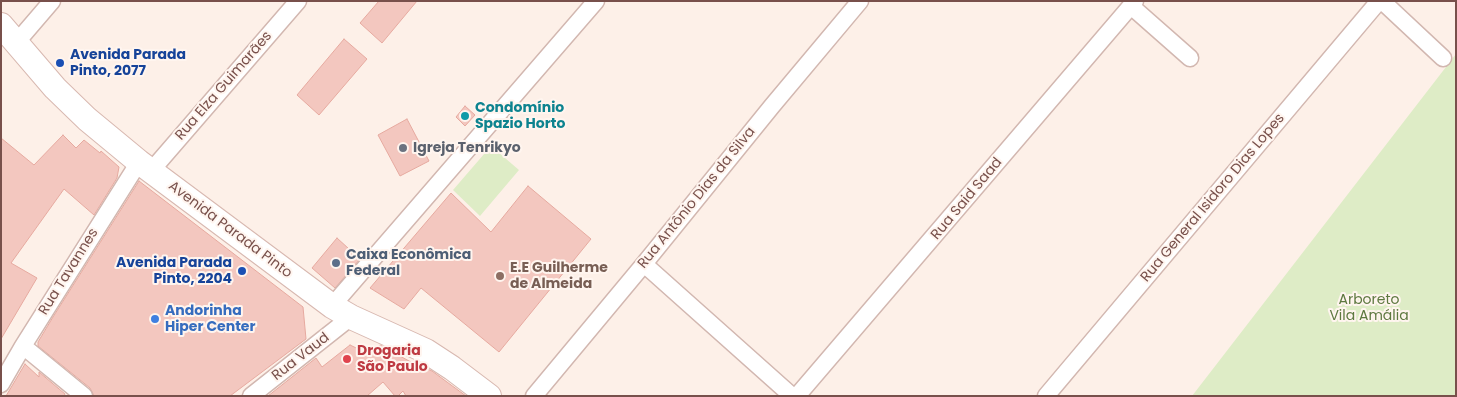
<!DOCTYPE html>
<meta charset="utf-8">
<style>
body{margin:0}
#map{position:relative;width:1457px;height:397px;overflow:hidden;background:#fdf0e8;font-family:Poppins,sans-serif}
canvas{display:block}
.frame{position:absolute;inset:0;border:2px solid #78504b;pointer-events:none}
</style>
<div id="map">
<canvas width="1457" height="397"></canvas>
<div class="frame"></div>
</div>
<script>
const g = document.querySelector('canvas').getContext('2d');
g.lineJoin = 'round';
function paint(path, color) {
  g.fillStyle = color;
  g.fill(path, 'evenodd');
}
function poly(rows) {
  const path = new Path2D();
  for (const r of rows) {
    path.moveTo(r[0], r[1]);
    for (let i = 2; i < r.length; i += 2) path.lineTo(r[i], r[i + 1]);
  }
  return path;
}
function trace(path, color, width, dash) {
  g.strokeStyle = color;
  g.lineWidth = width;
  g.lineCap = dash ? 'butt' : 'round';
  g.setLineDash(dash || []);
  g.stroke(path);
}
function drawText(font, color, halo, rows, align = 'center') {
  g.font = font + ' Poppins,sans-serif';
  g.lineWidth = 4;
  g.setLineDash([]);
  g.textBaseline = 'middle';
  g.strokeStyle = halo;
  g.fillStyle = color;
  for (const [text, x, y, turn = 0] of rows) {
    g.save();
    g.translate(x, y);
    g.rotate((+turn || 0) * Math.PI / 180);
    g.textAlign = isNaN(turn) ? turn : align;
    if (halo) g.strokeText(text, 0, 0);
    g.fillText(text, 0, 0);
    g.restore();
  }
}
paint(poly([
 [1456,54,1456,396,1192,396],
 [491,146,519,170,480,216,453,190]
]), '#deecc6');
const building = poly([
 [379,1,417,1,382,43,360,23,379,1],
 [344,39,367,59,319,115,297,95,344,39],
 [465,106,475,115,465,126,456,117,465,106],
 [407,119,429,161,400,176,378,135,407,119],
 [63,135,76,148,84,140,100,153,101,151,119,167,117,178,94,215,64,189,11,263,37,278,1,339,1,138,34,165,63,135],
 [139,181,303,307,306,339,230,396,94,396,90,388,38,346,38,342,53,317,139,181],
 [528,186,591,239,499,352,421,288,404,309,370,288,451,193,491,232,528,186],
 [337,238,360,259,335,288,312,268,337,238],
 [350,345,369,354,380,345,409,361,432,371,466,396,406,396,403,391,398,396,395,396,383,382,367,396,268,396,316,358,322,367,350,345],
 [25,364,39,377,39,372,65,394,64,396,6,396,25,364]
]);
paint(building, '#f3c7bf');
trace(building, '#e6a99f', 1);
const minor = poly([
 [1382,1,1443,58],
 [1131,6,1190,58],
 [16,43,52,1],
 [151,171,298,1],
 [644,264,792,396],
 [332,306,596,1],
 [23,346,84,396],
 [1,384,23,346,139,162],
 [251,396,351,317],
 [534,396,644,264,772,106,860,1],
 [797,396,1135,1],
 [1046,396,1379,1]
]);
const secondary = poly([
 [1,25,55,88,87,119,139,162,332,306,351,317,426,351,452,368,489,396]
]);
trace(minor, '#d2b7b0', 19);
trace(secondary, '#d8b8b0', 26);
trace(minor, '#fff', 16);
trace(secondary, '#fff', 24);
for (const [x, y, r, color] of [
 [60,63,5,"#1a4fb4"],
 [465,116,5,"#0f9aa8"],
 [403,148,5,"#6b7280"],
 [336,263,5,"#5c6f8a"],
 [242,271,5,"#1a4fb4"],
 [500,276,5,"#8d6e63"],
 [155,319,5,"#3f7fe0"],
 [347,359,5,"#e0444e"]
]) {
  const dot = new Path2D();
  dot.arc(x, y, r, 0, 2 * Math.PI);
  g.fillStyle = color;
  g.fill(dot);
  trace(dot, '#fff5ef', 2);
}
drawText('bold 14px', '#164399', '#fff5ef', [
 ["Avenida Parada",70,55],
 ["Pinto, 2077",70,71],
 ["Avenida Parada",232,263,"right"],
 ["Pinto, 2204",232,279,"right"]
], 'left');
drawText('14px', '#78504b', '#fff5ef', [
 ["Rua Elza Guimarães",224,86,-49],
 ["Rua Antônio Dias da Silva",697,198,-51],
 ["Rua General Isidoro Dias Lopes",1213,198,-50],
 ["Rua Said Saad",967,199,-50],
 ["Avenida Parada Pinto",230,230,37],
 ["Rua Tavannes",69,272,-58],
 ["Rua Vaud",301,357,-38]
]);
drawText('bold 14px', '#0d838f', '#fff5ef', [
 ["Condomínio",475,108],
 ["Spazio Horto",475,124]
], 'left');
drawText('bold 14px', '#5b616d', '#fff5ef', [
 ["Igreja Tenrikyo",413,148]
], 'left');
drawText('bold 14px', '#4e5e75', '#fff5ef', [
 ["Caixa Econômica",346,255],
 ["Federal",346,271]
], 'left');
drawText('bold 14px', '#785e54', '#fff5ef', [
 ["E.E Guilherme",510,268],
 ["de Almeida",510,284]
], 'left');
drawText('14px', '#5e7940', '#fff5ef', [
 ["Arboreto",1369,300],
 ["Vila Amália",1369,316]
]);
drawText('bold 14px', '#366cbe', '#fff5ef', [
 ["Andorinha",165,311],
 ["Hiper Center",165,327]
], 'left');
drawText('bold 14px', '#be3a42', '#fff5ef', [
 ["Drogaria",357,351],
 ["São Paulo",357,367]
], 'left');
</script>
